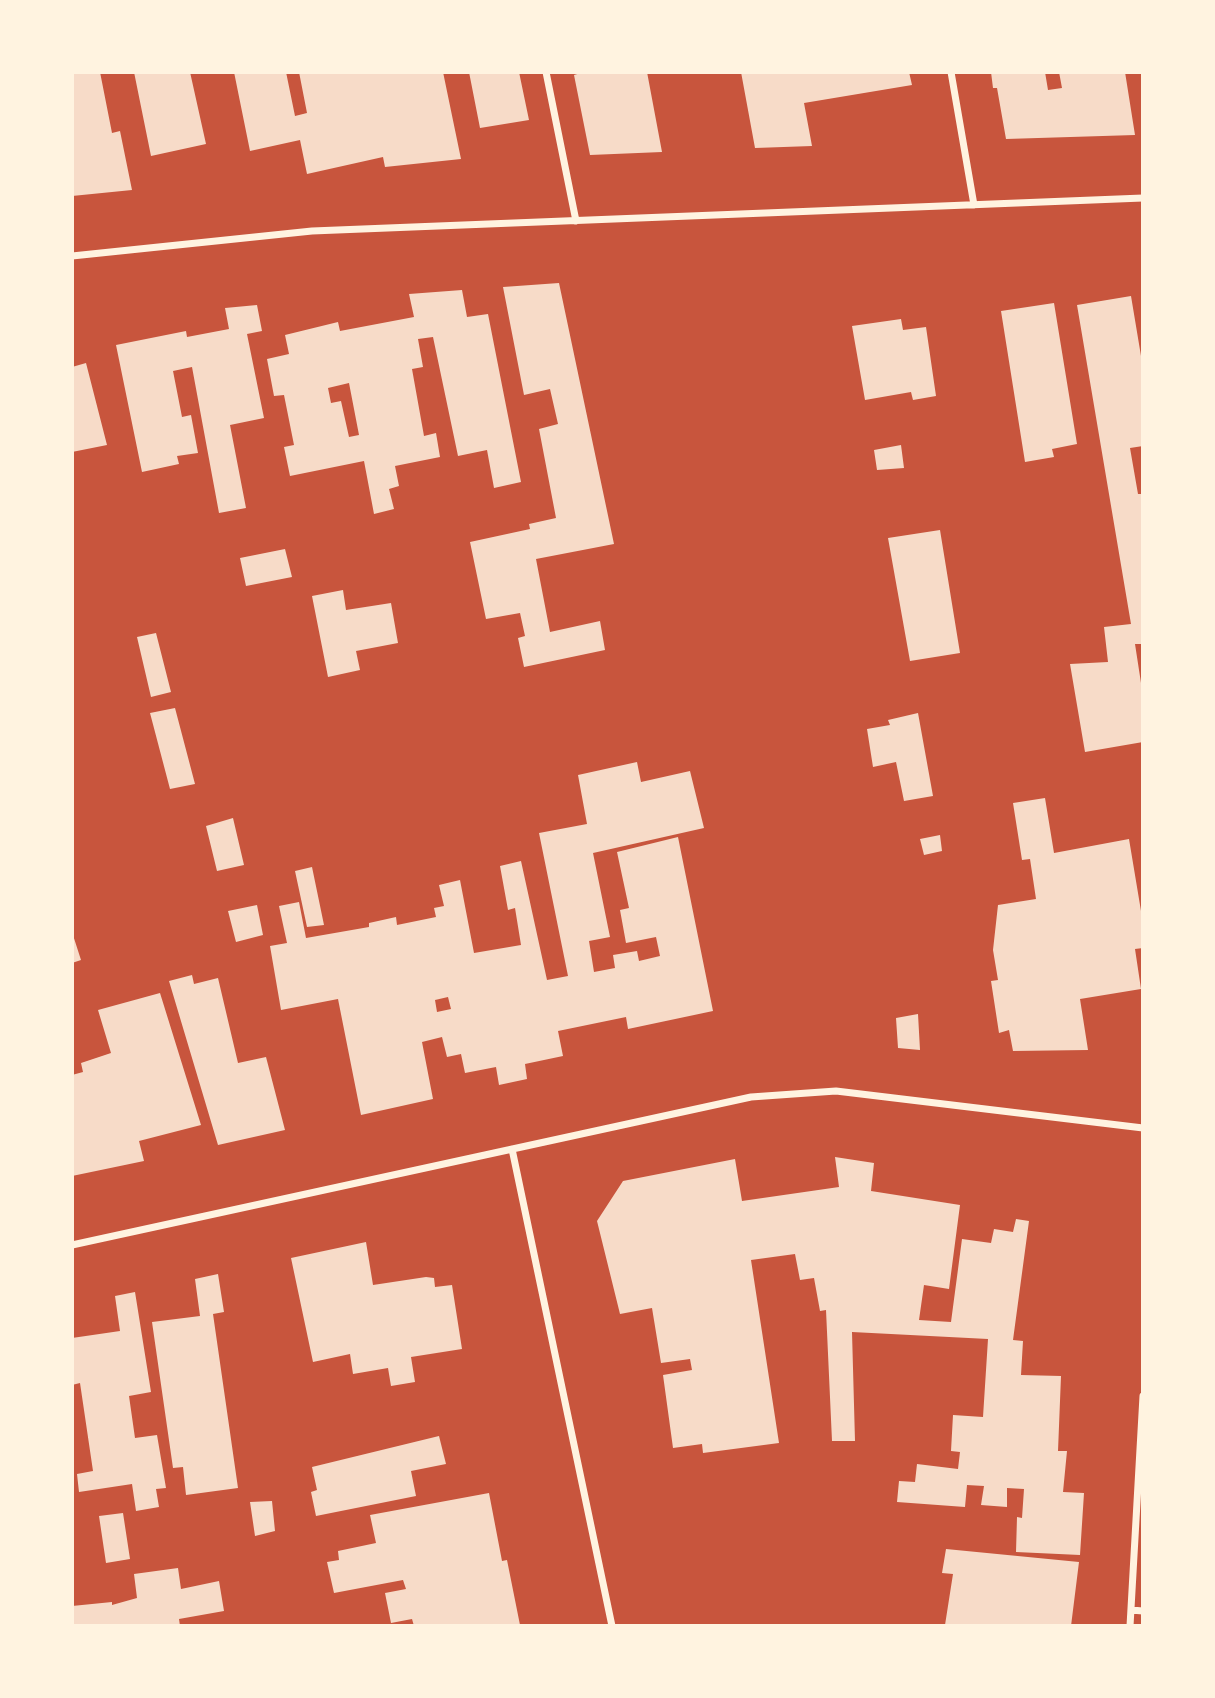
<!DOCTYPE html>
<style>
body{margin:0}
#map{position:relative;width:1215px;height:1698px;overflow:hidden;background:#c8553d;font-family:"Alegreya Sans",sans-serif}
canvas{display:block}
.frame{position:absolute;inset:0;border:74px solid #fff3e0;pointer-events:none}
</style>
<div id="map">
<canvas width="1215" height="1698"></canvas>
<div class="frame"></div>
</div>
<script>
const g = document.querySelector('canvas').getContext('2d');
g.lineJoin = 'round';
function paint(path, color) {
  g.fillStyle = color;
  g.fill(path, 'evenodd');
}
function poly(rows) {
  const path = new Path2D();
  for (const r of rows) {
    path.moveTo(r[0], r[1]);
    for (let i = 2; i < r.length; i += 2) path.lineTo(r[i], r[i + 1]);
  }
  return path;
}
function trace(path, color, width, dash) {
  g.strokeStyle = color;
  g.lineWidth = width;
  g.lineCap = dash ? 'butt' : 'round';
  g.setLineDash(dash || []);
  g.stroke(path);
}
paint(poly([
 [72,72,100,72,112,133,120,131,132,190,72,196],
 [134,72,190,72,206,144,151,156],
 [234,72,286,72,295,116,307,113,299,72,443,72,461,159,385,167,383,157,307,174,300,140,250,151],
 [469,72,519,72,529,120,480,128],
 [584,72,647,72,662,152,590,155,574,75],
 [741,72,909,72,912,85,804,103,812,146,755,148],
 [991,72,1045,72,1048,90,1062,88,1059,72,1125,72,1135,135,1006,139,997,88,993,88],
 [559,283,614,544,536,559,550,632,600,621,605,650,524,667,518,638,525,636,520,613,486,619,470,542,530,529,529,524,556,518,539,429,558,424,550,389,524,395,503,287],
 [462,290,467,317,488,314,521,482,494,488,487,450,458,456,433,337,418,339,423,367,412,369,424,436,436,433,440,457,395,466,399,486,389,489,394,509,374,514,364,461,290,476,284,447,294,445,284,395,274,396,267,359,289,354,285,335,338,322,340,331,414,317,409,294],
 [349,383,359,435,349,437,341,401,331,403,328,388],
 [1131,296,1143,368,1143,446,1130,448,1138,494,1143,494,1143,644,1135,644,1143,696,1143,742,1085,752,1070,664,1108,662,1104,627,1131,624,1077,305],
 [1054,303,1077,444,1052,449,1054,457,1025,462,1001,311],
 [257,305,262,331,247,334,264,418,230,425,246,508,219,513,192,367,173,371,182,417,191,415,198,453,177,456,179,464,142,472,116,345,186,331,187,337,229,329,225,308],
 [901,319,903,330,926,327,936,396,913,400,911,392,865,400,852,326],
 [86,363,107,445,72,452,72,367],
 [901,445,904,468,877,470,874,450],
 [940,530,960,653,910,661,888,538],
 [285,549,292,577,246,586,240,558],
 [343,590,346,610,391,603,398,643,356,651,360,670,328,677,312,596],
 [156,633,171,692,151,697,137,637],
 [175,708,195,784,170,789,150,713],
 [918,713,933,796,904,801,896,762,873,767,867,729,890,725,888,720],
 [637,762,641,782,690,771,704,828,593,853,610,937,589,941,594,972,615,968,613,955,637,951,639,961,660,956,656,937,626,943,620,910,629,908,617,852,678,837,713,1011,628,1029,626,1017,558,1031,563,1056,525,1064,527,1079,499,1085,496,1067,465,1073,461,1054,447,1057,442,1037,422,1042,433,1099,361,1115,338,999,281,1010,270,946,287,943,279,906,299,902,306,938,369,927,369,923,396,917,397,925,436,917,434,908,444,906,439,885,460,880,474,953,521,945,515,908,508,910,500,866,521,861,547,980,568,976,539,833,587,824,578,775],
 [448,997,451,1009,437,1012,435,1000],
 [1045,798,1054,853,1129,839,1143,923,1143,948,1135,949,1141,989,1080,999,1088,1050,1013,1051,1009,1030,999,1033,991,981,998,980,993,950,998,905,1036,899,1030,859,1022,860,1013,803],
 [233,818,244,865,217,871,206,826],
 [940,835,942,851,924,855,920,839],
 [312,867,324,925,307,927,295,871],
 [257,905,263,935,236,942,228,911],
 [72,932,81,960,72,963],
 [192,975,194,984,218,978,238,1063,266,1057,285,1130,218,1145,169,981],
 [160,993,201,1125,139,1141,144,1161,72,1176,72,1075,83,1072,81,1063,111,1053,98,1010],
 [918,1014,920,1050,898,1048,896,1018],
 [835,1157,874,1163,871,1191,960,1205,949,1289,924,1285,919,1320,951,1322,962,1239,991,1243,994,1229,1013,1232,1016,1219,1029,1221,1013,1340,1023,1341,1021,1375,1061,1376,1058,1451,1067,1451,1063,1492,1084,1493,1080,1555,1016,1552,1017,1517,1022,1518,1024,1489,1007,1488,1007,1507,981,1505,984,1486,967,1485,965,1507,897,1502,899,1481,915,1482,917,1464,958,1469,960,1452,951,1451,953,1415,983,1417,988,1339,852,1332,855,1441,832,1441,826,1310,820,1311,814,1278,800,1280,795,1254,751,1260,779,1443,703,1453,702,1444,673,1448,663,1375,692,1370,690,1359,661,1363,652,1308,620,1314,597,1221,623,1181,735,1159,742,1201,839,1187],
 [366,1242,373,1285,426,1277,434,1278,435,1287,452,1285,462,1349,411,1357,415,1382,391,1386,388,1368,353,1374,350,1354,313,1362,291,1258],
 [218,1274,224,1312,213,1314,238,1488,186,1495,183,1467,173,1468,152,1322,200,1316,195,1279],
 [135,1292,151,1392,129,1396,135,1438,157,1435,166,1488,156,1489,159,1507,136,1511,132,1484,79,1492,77,1474,93,1471,80,1383,72,1385,72,1338,120,1331,115,1296],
 [439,1436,446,1464,411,1471,416,1496,316,1516,311,1492,317,1490,312,1467],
 [489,1493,502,1561,507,1560,520,1625,414,1626,412,1619,391,1623,385,1593,406,1589,403,1580,334,1593,327,1562,339,1560,338,1551,376,1543,370,1515],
 [272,1501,275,1531,255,1536,250,1502],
 [123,1513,130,1559,106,1563,99,1516],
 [946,1549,1079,1562,1071,1626,945,1625,953,1574,942,1573],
 [178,1568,181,1589,219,1581,224,1611,179,1619,180,1626,72,1626,72,1606,112,1602,112,1605,137,1598,134,1574]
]), '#f7dbc8');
trace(poly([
 [546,72,576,221],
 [951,72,974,205],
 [72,256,312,231,1143,198],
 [512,1149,612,1626],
 [72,1245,751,1097,836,1091,1143,1128],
 [1131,1610,1143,1611],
 [1130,1626,1143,1396]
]), '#fff3e0', 7);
</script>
